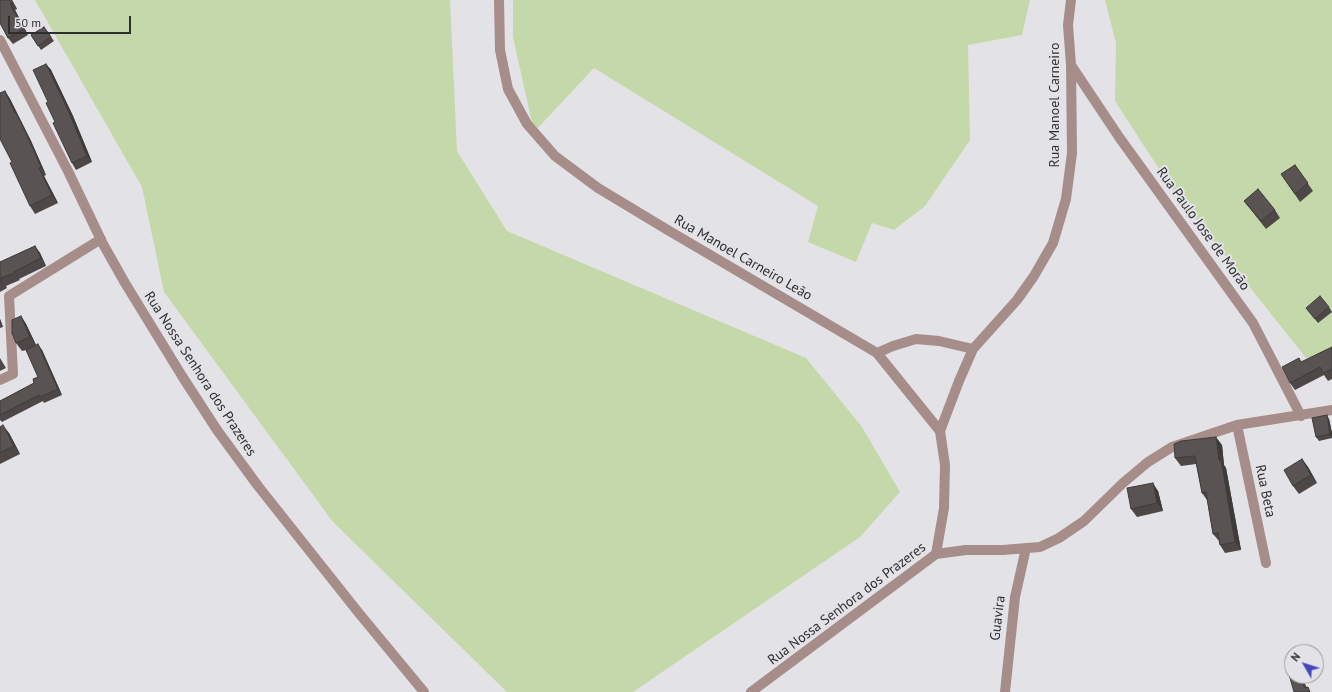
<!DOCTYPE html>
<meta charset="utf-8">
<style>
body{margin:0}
#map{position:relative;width:1332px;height:692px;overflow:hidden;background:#e3e2e7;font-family:"PT Sans",sans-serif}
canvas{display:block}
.north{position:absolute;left:1284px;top:644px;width:40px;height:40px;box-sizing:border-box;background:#e3e2e7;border:1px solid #9b9a9d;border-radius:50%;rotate:309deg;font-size:11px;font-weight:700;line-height:16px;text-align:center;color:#2e2d2f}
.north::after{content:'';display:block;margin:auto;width:14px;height:18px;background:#4547bc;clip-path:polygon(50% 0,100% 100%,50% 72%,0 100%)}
.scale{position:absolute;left:8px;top:16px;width:123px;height:18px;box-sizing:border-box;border:2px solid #2e2d2f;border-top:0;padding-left:5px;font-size:12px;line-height:14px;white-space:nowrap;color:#2e2d2f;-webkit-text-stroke:3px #e3e2e7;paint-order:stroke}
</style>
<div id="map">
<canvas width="1332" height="692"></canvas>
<div class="north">N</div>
<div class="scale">50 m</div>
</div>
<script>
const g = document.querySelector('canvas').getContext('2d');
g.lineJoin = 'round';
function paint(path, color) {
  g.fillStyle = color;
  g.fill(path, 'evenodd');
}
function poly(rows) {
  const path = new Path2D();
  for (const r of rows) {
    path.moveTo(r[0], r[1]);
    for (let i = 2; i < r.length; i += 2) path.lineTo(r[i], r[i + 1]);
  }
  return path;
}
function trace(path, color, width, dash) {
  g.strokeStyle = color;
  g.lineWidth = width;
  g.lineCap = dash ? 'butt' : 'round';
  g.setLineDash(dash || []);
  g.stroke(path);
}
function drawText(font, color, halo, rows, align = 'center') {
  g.font = font + ' "PT Sans",sans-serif';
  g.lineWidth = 4;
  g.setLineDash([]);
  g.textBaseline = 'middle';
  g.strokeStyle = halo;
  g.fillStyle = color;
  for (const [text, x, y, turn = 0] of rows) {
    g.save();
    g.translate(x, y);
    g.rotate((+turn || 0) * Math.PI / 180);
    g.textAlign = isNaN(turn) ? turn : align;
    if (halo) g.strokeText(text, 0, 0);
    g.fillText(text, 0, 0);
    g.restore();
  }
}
paint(poly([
 [35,0,450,0,457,151,507,231,806,358,862,427,900,492,860,537,633,692,507,692,333,522,164,292,142,187],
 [513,0,1030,0,1022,35,968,45,970,140,925,206,894,230,872,223,856,262,808,242,818,206,594,68,534,132,513,37],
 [1105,0,1332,0,1332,351,1306,358,1172,189,1115,101,1116,43]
]), '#c5d8aa');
trace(poly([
 [499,0,500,50,508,89,527,124,555,156,598,188,666,229,877,353,923,410,940,431,945,465,944,508,936,554],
 [0,40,68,171,103,244,125,283,182,376,217,430,258,486,358,612,424,692],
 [1071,65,1119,137,1253,323,1301,416],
 [877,353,893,346,916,339,939,341,973,349],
 [0,380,13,374,9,296,101,239],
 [1237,425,1266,563],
 [940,431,959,381,973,349,1017,300,1034,276,1053,243,1066,199,1072,153,1071,65,1068,25,1071,0],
 [751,692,936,554,966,550,1003,550,1040,547,1059,538,1084,521,1123,483,1148,462,1172,447,1237,425,1332,410],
 [1005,692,1015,597,1026,548]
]), '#a68d8a', 10);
paint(poly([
 [12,0,17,9,15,10,28,35,13,44,8,38,0,23],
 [44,27,54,41,41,50,31,35],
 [46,64,51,70,73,116,92,162,76,170,72,163,48,102],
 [5,91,10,99,31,141,46,175,44,176,58,203,35,214,30,206,12,162],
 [1295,165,1313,191,1300,202,1281,174],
 [1244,201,1275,210,1280,218,1266,229],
 [35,246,40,253,46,266,19,279,20,280,6,286,7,288,0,292,0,262],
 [1329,307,1332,312,1318,323,1306,308],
 [21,316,26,324,36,345,42,350,62,395,44,403,43,401,2,422,0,420,0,401,34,383,38,377,26,350,22,351,16,343],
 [0,319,3,327,0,328],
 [1332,347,1332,379,1328,381,1324,375,1295,390,1290,383,1302,362],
 [0,358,6,368,0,371],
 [1329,419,1332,433,1332,438,1319,441,1316,437],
 [0,427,9,433,20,454,0,464],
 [1222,445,1224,465,1226,468,1241,550,1225,553,1220,545,1219,541,1213,534,1207,500,1202,493,1196,464,1181,466,1175,458],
 [1302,459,1308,467,1317,483,1299,494,1293,486],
 [1158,491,1163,511,1137,517,1131,509]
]), '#4d4847');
paint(poly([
 [11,0,12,0,17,9,12,3],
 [10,4,15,10,28,35,24,29],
 [46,64,51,70,73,116,92,162,87,156],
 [5,91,10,99,31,141,46,175,41,167],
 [39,168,44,176,58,203,52,195],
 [35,246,40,253,46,266,41,258],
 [21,316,26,324,36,345,30,337],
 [0,319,3,327,0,322],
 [38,344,42,350,62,395,58,389],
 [1327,415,1329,419,1332,433,1332,437,1330,434],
 [3,425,9,433,20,454,14,446],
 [1216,437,1222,445,1224,465,1226,468,1241,550,1235,542,1219,460],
 [1302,459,1308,467,1317,483,1311,475],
 [1153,483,1158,491,1163,511,1157,503],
 [1299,676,1301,676,1309,692,1305,688]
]), '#3e3b3a');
const building = poly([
 [0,0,11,0,12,3,10,4,24,29,8,38,0,23,0,0],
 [44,27,51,37,38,46,31,35,44,27],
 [46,64,68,110,87,156,72,163,53,123,55,122,46,103,48,102,33,70,46,64],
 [5,91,15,113,16,113,26,133,41,167,39,168,52,195,30,206,10,163,12,162,0,139,0,93,5,91],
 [1295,165,1308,183,1295,194,1281,174,1295,165],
 [1258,189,1275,210,1261,221,1244,201,1258,189],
 [35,246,41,258,14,272,15,273,1,278,2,281,0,282,0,262,35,246],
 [1320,296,1329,307,1315,319,1306,308,1320,296],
 [21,316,30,337,16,343,12,333,12,320,21,316],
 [38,344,58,389,40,397,39,395,0,415,0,401,34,383,33,379,38,377,26,350,38,344],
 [1332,347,1332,369,1323,373,1320,367,1290,383,1282,367,1299,358,1301,362,1332,347],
 [1327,415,1330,434,1316,437,1312,418,1327,415],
 [3,425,14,446,0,453,0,427,3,425],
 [1216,437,1219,460,1221,460,1235,542,1220,545,1218,533,1213,534,1206,492,1202,493,1195,456,1175,458,1174,444,1181,441,1216,437],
 [1302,459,1311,475,1293,486,1284,470,1302,459],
 [1153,483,1157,503,1131,509,1127,488,1153,483],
 [1292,662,1292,676,1299,676,1305,688,1308,687,1310,692,1294,692,1286,664,1292,662]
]);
paint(building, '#595453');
trace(building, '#3e3b3a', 1);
drawText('14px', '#2e2d2f', '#e3e2e7', [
 ["Rua Manoel Carneiro",1055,105,-90],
 ["Rua Paulo Jose de Morão",1203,229,54],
 ["Rua Manoel Carneiro Leão",743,258,30],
 ["Rua Nossa Senhora dos Prazeres",200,374,57],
 ["Rua Beta",1265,491,78],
 ["Rua Nossa Senhora dos Prazeres",847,604,-37],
 ["Guavira",998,618,-83]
]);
</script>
